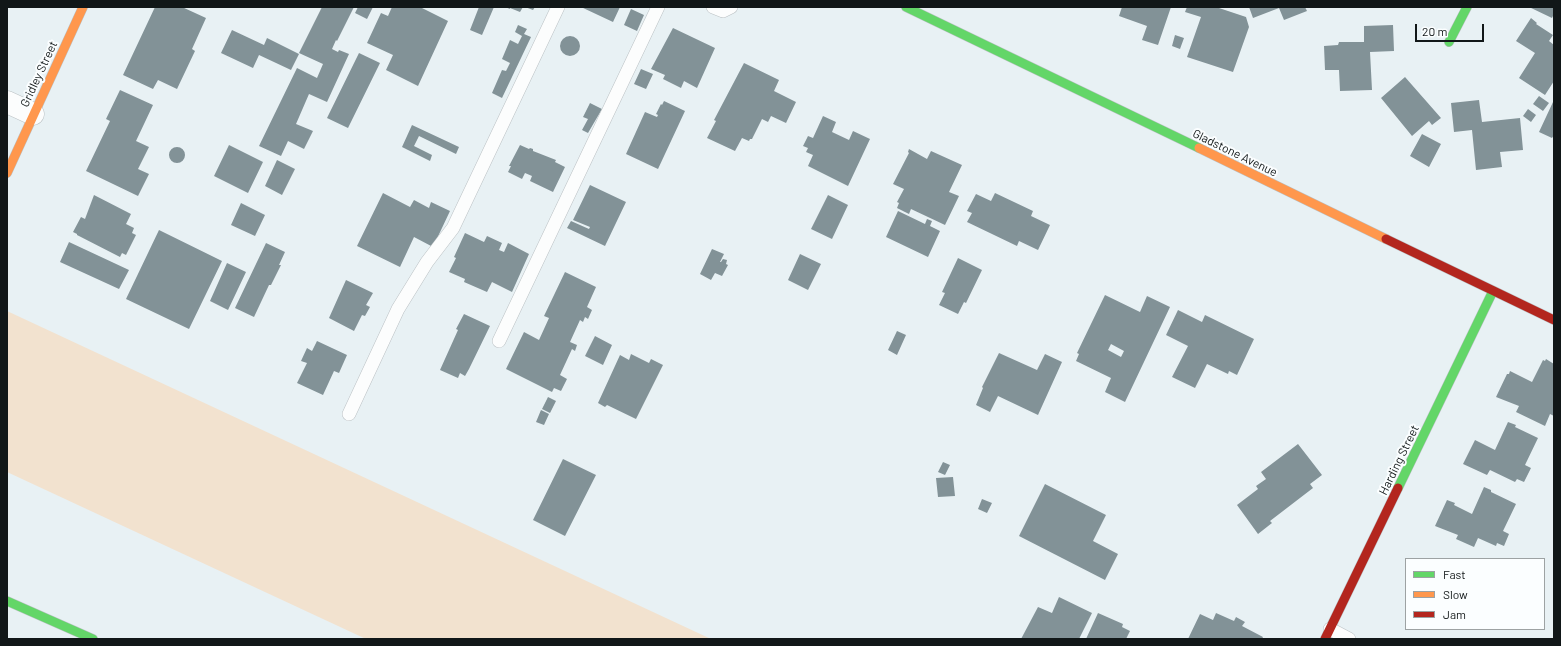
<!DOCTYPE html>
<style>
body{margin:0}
#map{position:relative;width:1561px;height:646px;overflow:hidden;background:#e8f1f4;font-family:Barlow,sans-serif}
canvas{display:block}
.frame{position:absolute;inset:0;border:8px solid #111718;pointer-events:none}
.legend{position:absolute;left:1405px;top:558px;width:140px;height:72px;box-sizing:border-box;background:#fbfeff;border:1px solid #9da2a3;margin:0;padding:5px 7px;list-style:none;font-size:12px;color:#111718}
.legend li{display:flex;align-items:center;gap:8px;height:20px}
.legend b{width:20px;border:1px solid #9da2a3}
.scale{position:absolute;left:1415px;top:24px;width:69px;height:18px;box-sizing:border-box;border:2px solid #111718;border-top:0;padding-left:5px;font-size:12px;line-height:14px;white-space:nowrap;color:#111718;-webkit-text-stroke:3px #fbfeff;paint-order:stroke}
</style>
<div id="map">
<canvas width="1561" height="646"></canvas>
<div class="frame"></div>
<ul class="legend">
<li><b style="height:5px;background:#63d668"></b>Fast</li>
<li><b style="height:5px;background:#ff974d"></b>Slow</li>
<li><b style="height:5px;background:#b3261e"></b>Jam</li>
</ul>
<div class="scale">20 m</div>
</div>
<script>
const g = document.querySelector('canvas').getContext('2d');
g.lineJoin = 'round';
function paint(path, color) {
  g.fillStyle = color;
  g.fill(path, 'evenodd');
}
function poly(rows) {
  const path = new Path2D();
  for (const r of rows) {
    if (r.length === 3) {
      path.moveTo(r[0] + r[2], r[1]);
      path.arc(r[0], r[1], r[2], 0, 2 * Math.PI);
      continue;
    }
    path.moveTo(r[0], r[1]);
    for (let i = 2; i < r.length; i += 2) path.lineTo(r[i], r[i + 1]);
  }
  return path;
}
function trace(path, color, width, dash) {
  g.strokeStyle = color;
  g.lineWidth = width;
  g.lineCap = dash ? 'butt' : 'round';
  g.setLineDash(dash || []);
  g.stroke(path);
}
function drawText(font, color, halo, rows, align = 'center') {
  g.font = font + ' Barlow,sans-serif';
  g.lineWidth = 4;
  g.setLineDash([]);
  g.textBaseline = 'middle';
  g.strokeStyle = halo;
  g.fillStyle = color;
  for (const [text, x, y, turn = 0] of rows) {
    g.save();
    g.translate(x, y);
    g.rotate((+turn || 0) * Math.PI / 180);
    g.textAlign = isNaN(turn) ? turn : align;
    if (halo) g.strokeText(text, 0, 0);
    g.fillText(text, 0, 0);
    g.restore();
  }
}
paint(poly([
 [7,311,711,639,366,639,7,472]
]), '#f2e2cf');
paint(poly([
 [155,7,182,7,206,18,192,49,195,51,177,89,158,80,153,89,123,75],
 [322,7,354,7,337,41,336,40,332,49,338,52,339,50,349,54,327,102,309,94,296,124,313,131,304,149,288,141,281,156,259,146,297,68,317,78,323,64,299,53],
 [358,7,373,7,367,19,355,13],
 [392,7,420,7,448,21,418,86,386,70,393,55,367,43,381,13,388,16],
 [479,7,494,7,482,35,470,30],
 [505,7,523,7,520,12,510,8,510,9],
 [525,7,535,7,533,10],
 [581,7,620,7,613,22],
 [1122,7,1171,7,1158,45,1142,40,1147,26,1119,16],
 [1187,7,1216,7,1246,17,1249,27,1233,72,1187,57,1201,17,1185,12],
 [1249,7,1305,7,1307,11,1284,20,1279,8,1253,18],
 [1529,7,1554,7,1554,14,1552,18],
 [631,9,644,15,637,31,624,25],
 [1531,18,1537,23,1536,24,1553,35,1549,41,1554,45,1554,81,1545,95,1519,78,1535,53,1516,41],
 [518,25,527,29,524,34,531,37,502,98,492,93,502,70,506,71,510,63,502,59,510,40,518,44,522,36,515,32],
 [1393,25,1394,51,1370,52,1372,90,1340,91,1339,70,1325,70,1324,46,1338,45,1339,42,1364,42,1364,26],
 [673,28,715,48,697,88,684,81,681,88,663,79,665,75,651,69],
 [232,30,264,45,267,38,299,54,291,70,259,55,253,68,221,53],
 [1175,35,1184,38,1180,49,1172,46],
 [570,46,10],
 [359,53,380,63,348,128,327,118],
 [744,63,779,80,774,91,796,102,786,123,771,116,768,122,762,119,752,139,750,139,749,141,742,138,735,151,707,138,716,121,714,120],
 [641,69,653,74,646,89,634,84],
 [1405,77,1441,118,1432,125,1429,121,1412,136,1381,98],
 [120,90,153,105,136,141,149,147,138,169,149,174,138,196,86,171,110,121,106,119],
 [1539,96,1549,103,1543,111,1533,104],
 [1479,100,1482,122,1520,118,1523,150,1500,152,1502,167,1476,170,1472,130,1454,132,1451,103],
 [664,101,685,111,658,169,626,154,645,112,657,117,658,115,656,114,661,104,662,105],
 [1553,102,1554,103,1554,135,1552,138,1539,132],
 [590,103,602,109,588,133,582,130,588,119,583,117],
 [1528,109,1536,115,1531,122,1523,116],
 [823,116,836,122,832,132,849,140,853,131,870,139,848,186,808,166,813,155,806,152,808,148,803,146,808,136,813,138],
 [412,125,459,147,456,154,419,136,414,146,432,155,430,161,402,147],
 [1422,134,1441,144,1429,167,1410,156],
 [229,145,263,162,248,193,214,176],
 [520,145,529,149,530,148,533,149,533,151,556,160,555,162,565,167,553,192,530,181,532,176,525,173,522,179,508,172,511,166,509,166],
 [177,155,8],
 [909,149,927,159,931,151,962,165,949,192,959,196,945,225,911,209,909,214,897,208,899,203,897,202,904,189,893,184,909,153,908,152],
 [277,160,295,169,282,195,265,186],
 [590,185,626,202,605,246,567,228,571,221,589,229,590,227,573,220],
 [383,193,410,207,414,200,429,208,431,202,450,211,433,247,414,237,400,267,357,246],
 [995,193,1033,211,1031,216,1050,225,1038,250,1019,241,1017,246,967,222,972,213,967,211,976,194,991,201],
 [94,195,131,214,126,224,134,228,132,233,136,235,126,255,122,253,120,257,77,235,77,234,73,232,81,217,85,219],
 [828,195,848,205,832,239,811,229],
 [241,203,265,215,255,236,231,225],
 [898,211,925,224,927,219,932,221,930,226,940,231,928,257,886,237],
 [159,230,222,261,189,329,126,299],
 [465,233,484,242,487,236,502,243,499,250,504,252,508,243,529,254,512,292,492,282,487,292,464,282,465,279,449,272,456,258,454,257],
 [69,242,129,270,119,289,60,262],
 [266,243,285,252,279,265,281,265,271,285,269,285,254,317,235,308],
 [712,249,724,254,720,262,721,262,723,259,727,260,726,264,728,265,722,276,715,273,711,280,700,274],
 [800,254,821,264,808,290,788,280],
 [958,258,982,270,966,303,964,302,958,314,939,305,945,293,942,292],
 [227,263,246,272,228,310,210,301],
 [565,272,596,287,587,307,592,310,588,319,585,317,583,322,580,320,570,342,577,345,575,351,572,349,560,375,567,379,561,391,554,388,552,392,506,369,524,332,539,340,549,318,544,316],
 [346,280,373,293,366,305,370,307,365,316,362,315,354,331,329,318],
 [1105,295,1140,312,1147,296,1170,307,1125,402,1105,392,1111,378,1076,361,1079,354,1077,353],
 [1111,344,1124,351,1121,357,1108,350],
 [1178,310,1202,322,1205,315,1254,339,1237,375,1229,371,1228,374,1207,364,1195,388,1172,377,1188,346,1166,335],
 [464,314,490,326,469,369,465,376,460,373,458,378,440,370,458,330,456,329],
 [897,331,906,335,897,355,888,350],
 [595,336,612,345,603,365,585,356],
 [317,341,347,355,339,373,334,371,323,395,297,383,307,363,301,361,307,348,312,351],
 [999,353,1037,370,1045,354,1062,362,1038,415,998,396,990,412,976,405,983,388,982,387],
 [631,354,649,363,651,359,663,365,636,419,607,405,605,407,598,403,620,355,629,360],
 [1546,359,1554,364,1554,416,1550,414,1545,426,1516,412,1519,406,1496,397,1507,374,1509,374,1510,371,1532,382,1543,360,1545,361],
 [548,397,556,401,550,413,542,409],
 [541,410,549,414,544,425,536,422],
 [1508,422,1516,425,1515,427,1538,438,1525,465,1531,468,1524,482,1517,479,1515,482,1490,470,1487,475,1463,464,1475,440,1495,450],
 [1298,444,1322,475,1310,484,1313,488,1270,521,1272,523,1258,534,1237,505,1258,489,1256,486,1266,479,1261,472],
 [563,459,596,475,565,536,533,520],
 [943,462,950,465,945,475,938,472],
 [953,477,955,496,938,497,936,478],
 [1045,484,1106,515,1093,541,1118,554,1105,580,1019,536],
 [1484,487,1491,490,1491,492,1516,504,1503,531,1509,534,1504,546,1497,543,1496,546,1478,538,1474,547,1456,539,1458,535,1435,526,1447,500,1455,503,1454,505,1472,514],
 [982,499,992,503,987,513,978,509],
 [1059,597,1092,613,1079,639,1021,639,1038,607,1052,613],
 [1098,613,1123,624,1122,627,1130,631,1126,639,1086,639],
 [1216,613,1234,621,1236,617,1245,622,1242,626,1263,637,1262,639,1188,639,1200,614,1213,620]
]), '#829297');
const lane = poly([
 [713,7,723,11,731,7],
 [499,341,658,7],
 [349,414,398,309,427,262,453,228,558,7],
 [1330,629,1349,639]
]);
const street = poly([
 [7,102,33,114]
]);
const fast = poly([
 [906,7,1199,148],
 [1449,42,1467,7],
 [1398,488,1493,291],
 [7,601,93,639]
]);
const slow = poly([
 [1199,148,1386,239],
 [7,173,83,7]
]);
const jam = poly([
 [1386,239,1554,320],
 [1325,639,1398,488]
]);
trace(lane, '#bbc1c4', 14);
trace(street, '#bbc1c4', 23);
trace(fast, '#bbc1c4', 10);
trace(slow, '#bbc1c4', 10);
trace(jam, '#bbc1c4', 10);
trace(lane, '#fcfdfd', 13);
trace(street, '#fcfdfd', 22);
trace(fast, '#63d668', 9);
trace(slow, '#ff974d', 9);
trace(jam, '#b3261e', 9);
drawText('12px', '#111718', '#fbfeff', [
 ["Gridley Street",39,74,-65],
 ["Gladstone Avenue",1235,153,26],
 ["Harding Street",1399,460,-64]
]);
</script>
